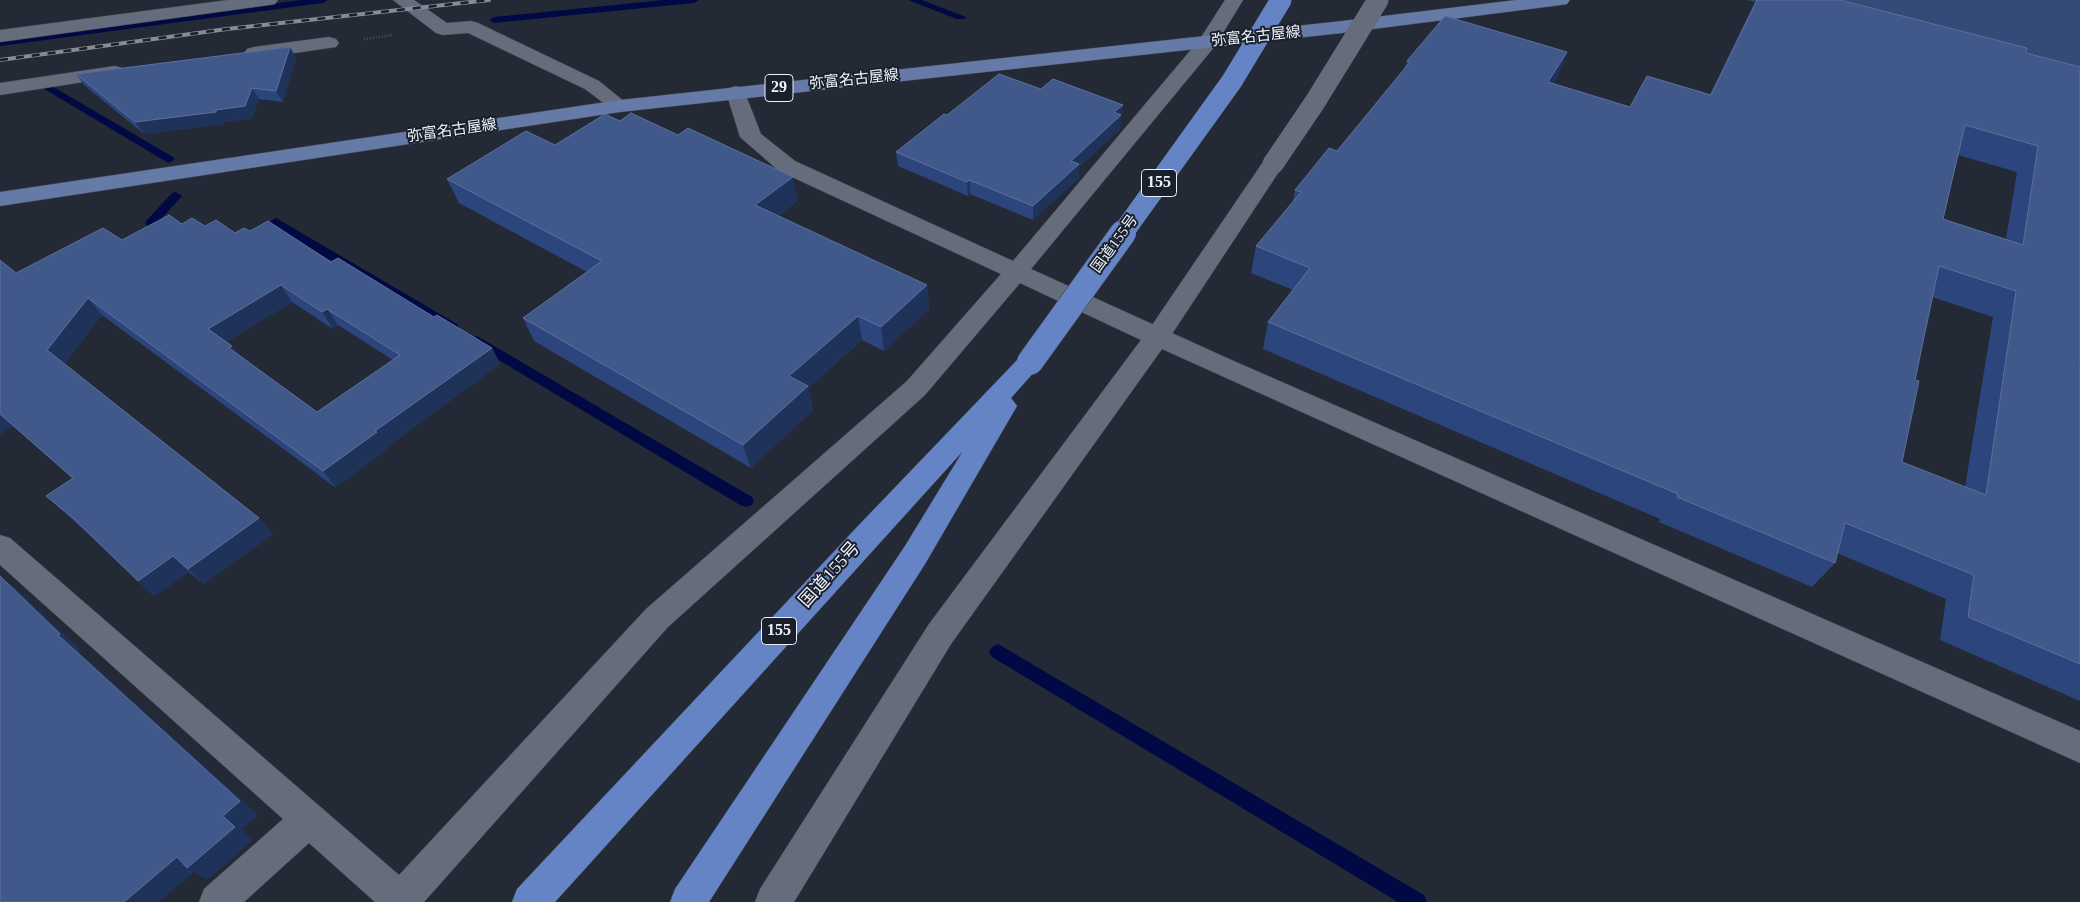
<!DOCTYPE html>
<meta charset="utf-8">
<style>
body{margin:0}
canvas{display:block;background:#232935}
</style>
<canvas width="2080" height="902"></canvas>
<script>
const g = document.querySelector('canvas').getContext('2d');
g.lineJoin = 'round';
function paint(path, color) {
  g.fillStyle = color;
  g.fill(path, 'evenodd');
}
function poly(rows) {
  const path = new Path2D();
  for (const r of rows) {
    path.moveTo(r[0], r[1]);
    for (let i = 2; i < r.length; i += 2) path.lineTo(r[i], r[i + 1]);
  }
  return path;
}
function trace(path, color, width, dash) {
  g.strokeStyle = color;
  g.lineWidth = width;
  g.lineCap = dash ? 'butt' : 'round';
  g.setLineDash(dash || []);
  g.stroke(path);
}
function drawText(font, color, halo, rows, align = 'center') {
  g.font = font + ' "Times New Roman","Noto Sans JP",serif';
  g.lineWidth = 4;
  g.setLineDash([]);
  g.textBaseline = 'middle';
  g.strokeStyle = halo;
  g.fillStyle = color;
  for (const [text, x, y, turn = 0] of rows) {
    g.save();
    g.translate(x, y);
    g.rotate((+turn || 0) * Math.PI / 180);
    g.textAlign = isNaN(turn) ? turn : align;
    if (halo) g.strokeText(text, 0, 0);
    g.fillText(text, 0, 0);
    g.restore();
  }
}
paint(poly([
 [1747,0,2080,0,2080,71,1981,55]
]), '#354a77');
paint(poly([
 [301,0,328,0,323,3,0,46,0,40,301,0],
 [664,0,699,0,694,3,494,23,489,20,494,17,664,0],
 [908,0,922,0,966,17,965,19,957,19,908,0],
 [50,85,173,157,175,159,169,163,165,161,46,90,45,88,50,85],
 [176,192,182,196,160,220,175,223,177,226,175,229,171,230,147,226,145,223,147,220,172,193,176,192],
 [276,218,457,324,459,327,457,330,447,330,276,228,261,237,253,237,251,234,253,231,276,218],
 [477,336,752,497,754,501,752,505,746,507,740,505,472,344,470,341,472,338,477,336],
 [998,644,1424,895,1427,902,1398,902,992,657,989,652,992,647,998,644]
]), '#000943');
const street = poly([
 [228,0,278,0,275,4,269,5,0,42,0,30,228,0],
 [393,0,414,0,447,23,471,21,478,23,599,81,630,106,627,110,620,112,613,110,585,89,468,33,443,35,436,33,393,0],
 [1225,0,1243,0,1215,46,1031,269,1227,358,2080,731,2080,763,1162,349,951,644,794,902,755,902,760,889,929,624,1141,340,1020,283,925,395,668,627,424,902,375,902,309,843,244,902,199,902,204,889,283,819,0,565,0,535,10,538,399,875,646,609,907,381,1001,274,779,171,740,137,726,92,729,88,736,86,743,88,761,134,795,161,1013,261,1200,39,1225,0],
 [329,37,336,39,339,43,336,47,254,59,247,57,244,53,247,49,254,47,329,37],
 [115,66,122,68,125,72,122,76,0,95,0,83,115,66]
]);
const secondary = poly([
 [1273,157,1281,159,1284,164,1166,343,1157,346,1148,343,1144,337,1148,331,1265,159,1273,157]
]);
const primary = poly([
 [1516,0,1570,0,1567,4,1561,5,1342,33,620,112,0,206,0,192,620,100,1342,21,1516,0]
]);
const highway = poly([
 [1030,353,1039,356,1043,362,1011,398,1017,406,925,564,709,902,670,902,675,889,905,546,963,451,555,902,512,902,517,889,858,526,1021,356,1030,353]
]);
trace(street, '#424852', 1);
trace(secondary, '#424852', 1);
trace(primary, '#424852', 1);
trace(highway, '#424852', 1);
trace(poly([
 [364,39,392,35]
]), '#737882', 2.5, [0.5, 2.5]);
paint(street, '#656c7b');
paint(secondary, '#656c7b');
paint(primary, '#657aa7');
paint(highway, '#6584c5');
const rail = poly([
 [0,60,227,29,489,0]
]);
trace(rail, '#868b95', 4);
trace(rail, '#1a202b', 2.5, [8]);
const secondaryBridge = poly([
 [1273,164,1315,102,1378,0]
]);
const highwayBridgeFar1 = poly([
 [1122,234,1232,81,1281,0]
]);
const highwayBridge = poly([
 [1030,362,1123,233]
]);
trace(secondaryBridge, '#424852', 21, []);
trace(highwayBridgeFar1, '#424852', 21, []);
trace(highwayBridge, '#424852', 27, []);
trace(secondaryBridge, '#656c7b', 21);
trace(highwayBridgeFar1, '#6584c5', 21);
trace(highwayBridge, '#6584c5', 26);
paint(poly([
 [1756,0,1840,0,2026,53,2080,67,2080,701,1940,640,1946,599,1837,553,1835,563,1812,587,1659,522,1660,519,1263,349,1268,322,1293,290,1251,273,1256,246,1293,202,1295,190,1337,151,1404,70,1407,61,1567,52,1557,78,1553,84,1630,107,1710,94],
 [1958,155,2017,172,2006,239,1943,219],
 [1932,297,1993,317,1965,487,1902,462,1915,380],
 [290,47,296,58,283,102,259,99,252,118,224,122,223,124,144,134,84,85,76,74],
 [1122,118,1121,119,1120,129,1079,167,1079,178,1033,220,970,194,968,196,898,166,896,152],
 [555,145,798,200,778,216,927,285,929,309,884,351,862,340,808,388,813,410,751,468,534,341,523,318,587,272,459,203,447,179],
 [182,224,205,226,235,233,250,231,331,262,492,348,500,364,387,447,388,449,335,487,102,315,64,364,273,534,203,584,189,572,154,596,81,527,46,496,73,479,13,426,0,434,16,273,122,240],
 [292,302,333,329,338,325,393,360,317,412,238,354,226,342]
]), '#2c457c');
paint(poly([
 [290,47,296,58,283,102,276,91],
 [1567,52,1557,78,1538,108,1548,82],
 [252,88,259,99,252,118,224,122,223,124,144,134,135,122,216,110],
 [1123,105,1120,129,1079,167,1079,178,1033,220,1033,206,1071,161,1114,112],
 [793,177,798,200,761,229,755,205],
 [969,180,970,194,968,196,967,182],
 [281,285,292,302,221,345,208,329],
 [927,285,929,309,884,351,881,327],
 [88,298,102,315,63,366,47,350],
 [327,309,338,325,333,329,322,312],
 [858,316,862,340,808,388,813,410,751,468,743,445,789,376],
 [232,346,244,363,229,348],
 [492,348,500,364,387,447,388,449,335,487,323,471,375,431],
 [0,414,13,426,0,434],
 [259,518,273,534,203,584,188,569],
 [173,556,189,572,154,596,138,581],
 [0,576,20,592,80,649,78,651,258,815,242,829,253,840,207,880,194,872,159,902,124,902,223,816,58,635]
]), '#1f325a');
const building = poly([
 [1757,0,1840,0,2027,48,2026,53,2080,67,2080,664,1968,617,1974,575,1845,523,1835,563,1677,497,1678,494,1268,322,1310,268,1256,246,1301,192,1295,190,1329,148,1337,151,1410,62,1407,61,1445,16,1567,52,1548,82,1630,107,1647,76,1711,95,1757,0],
 [1965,125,2038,146,2023,245,1943,219,1965,125],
 [1939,266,2016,291,1986,495,1902,462,1919,381,1915,380,1939,266],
 [290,47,276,91,252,88,245,106,216,110,216,112,135,122,76,74,290,47],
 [999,74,1041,89,1053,79,1123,105,1114,112,1121,115,1071,161,1079,164,1033,206,969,180,967,182,896,152,944,114,947,115,999,74],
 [631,113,678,135,688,128,793,177,755,205,927,285,881,327,858,316,789,376,808,386,743,445,523,318,602,261,447,179,526,131,555,145,605,114,620,121,631,113],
 [169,215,182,224,192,218,205,226,216,220,235,233,244,228,250,231,268,221,331,262,338,258,434,317,437,315,492,348,375,431,377,432,323,471,88,298,47,350,259,518,188,569,173,556,138,581,73,518,46,496,73,478,0,414,0,260,16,273,103,228,122,240,169,215],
 [281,285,322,312,327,309,400,355,317,412,229,348,232,346,208,329,281,285],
 [0,576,60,634,58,635,240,801,223,816,235,827,187,868,177,857,124,902,0,902,0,576]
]);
paint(building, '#41588a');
trace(building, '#5c709c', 1);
drawText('15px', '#eef2fa', '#1a202b', [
 ["弥富名古屋線",1256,37,-6],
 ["弥富名古屋線",854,80,-6],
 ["弥富名古屋線",452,131,-8],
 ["国道155号",1115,244,-54]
]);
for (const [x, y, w] of [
 [779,88,28],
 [1159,183,35],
 [779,631,35]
]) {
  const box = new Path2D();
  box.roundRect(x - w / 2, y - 13.5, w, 27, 4);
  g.fillStyle = '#1a202b';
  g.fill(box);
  trace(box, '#eef2fa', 1);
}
drawText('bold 16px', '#eef2fa', null, [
 ["29",779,88],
 ["155",1159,183],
 ["155",779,631]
]);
drawText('18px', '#eef2fa', '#1a202b', [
 ["国道155号",830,575,-48]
]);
</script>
